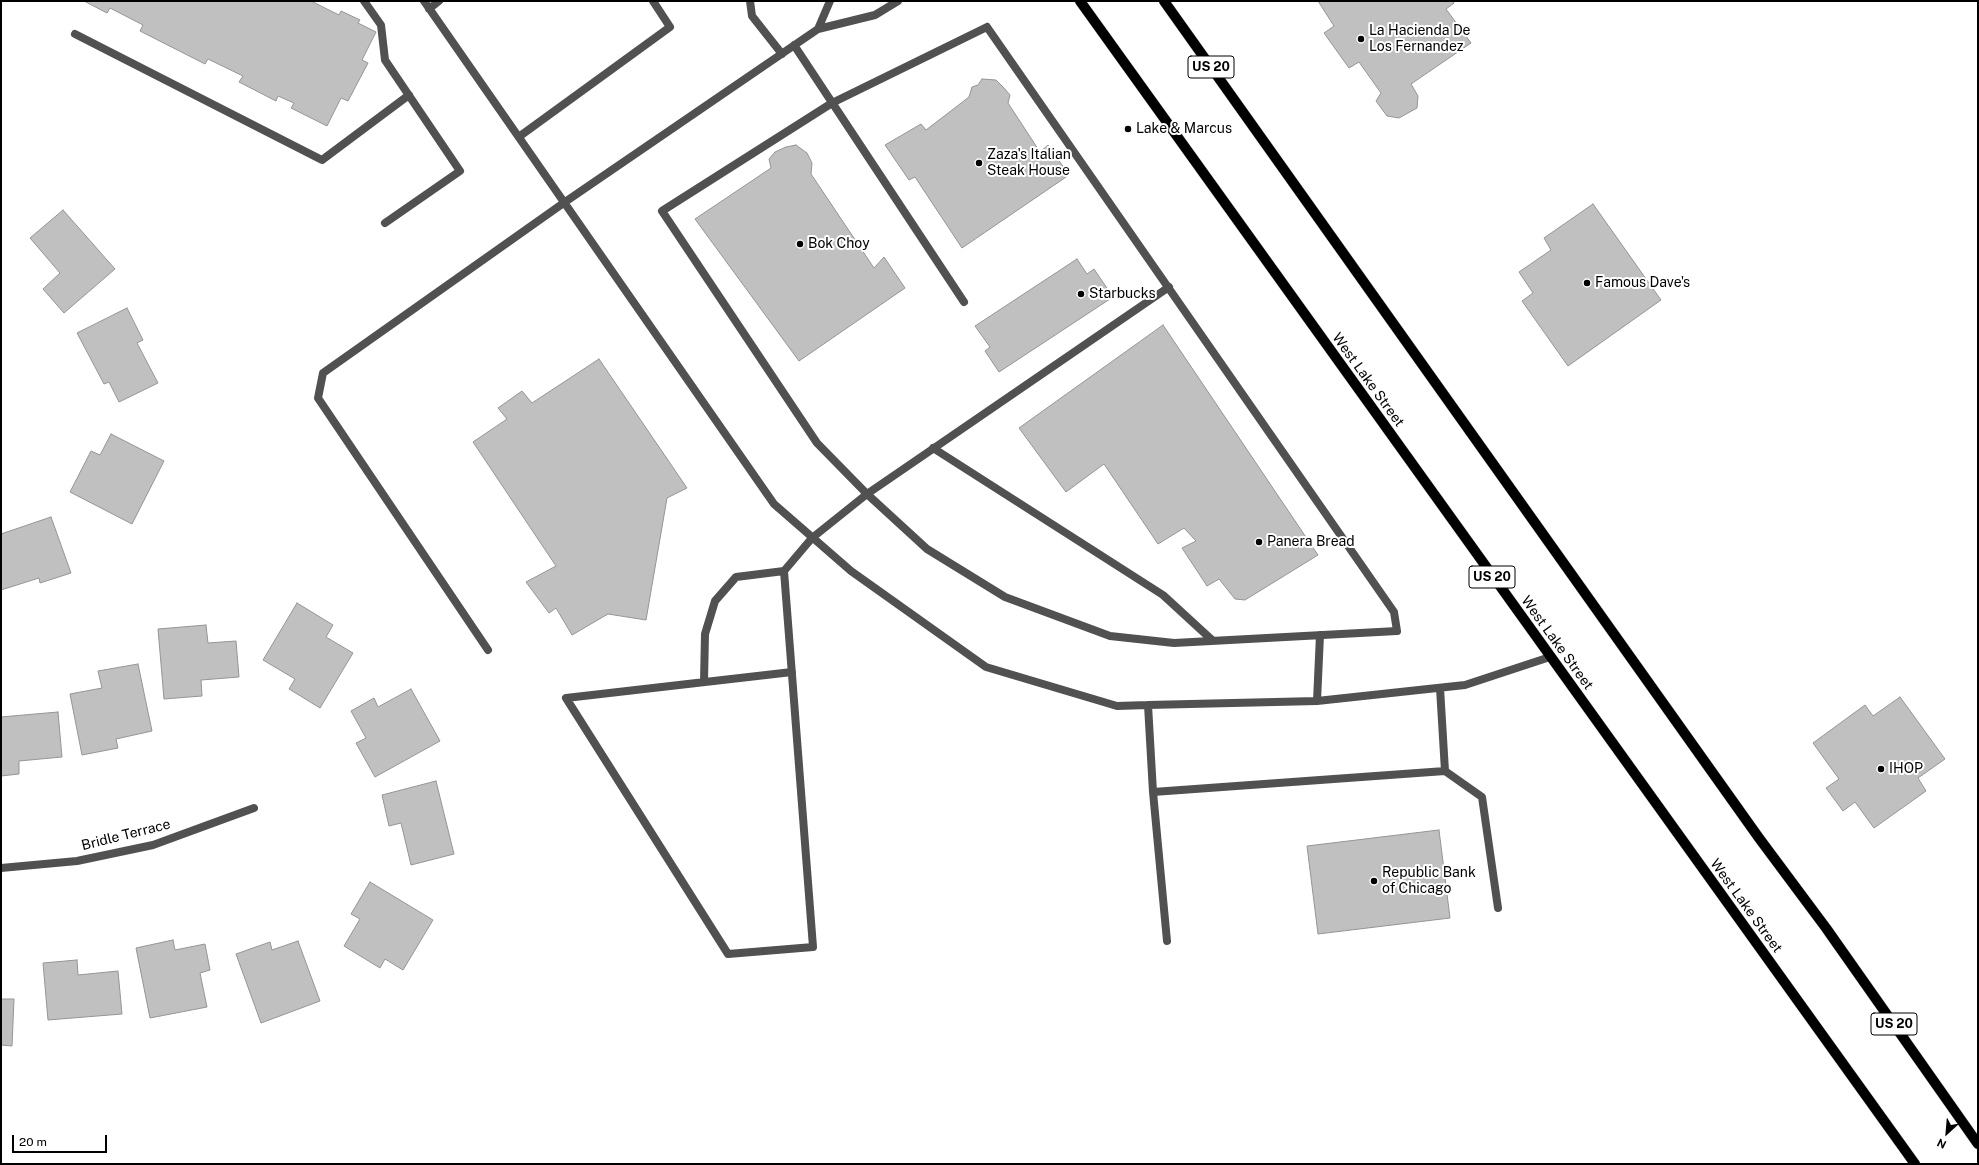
<!DOCTYPE html>
<style>
body{margin:0}
#map{position:relative;width:1979px;height:1165px;overflow:hidden;background:#fff;font-family:"Public Sans",sans-serif}
canvas{display:block}
.frame{position:absolute;inset:0;border:2px solid #000;pointer-events:none}
.north{position:absolute;left:1927px;top:1113px;width:40px;height:40px;-webkit-text-stroke:3px #fff;paint-order:stroke;rotate:206deg;font-size:11px;font-weight:700;line-height:16px;text-align:center;color:#000}
.north::after{content:'';display:block;margin:auto;width:14px;height:18px;background:#000;clip-path:polygon(50% 0,100% 100%,50% 72%,0 100%)}
.scale{position:absolute;left:12px;top:1135px;width:95px;height:18px;box-sizing:border-box;border:2px solid #000;border-top:0;padding-left:5px;font-size:12px;line-height:14px;white-space:nowrap;color:#000;-webkit-text-stroke:3px #fff;paint-order:stroke}
</style>
<div id="map">
<canvas width="1979" height="1165"></canvas>
<div class="frame"></div>
<div class="north">N</div>
<div class="scale">20 m</div>
</div>
<script>
const g = document.querySelector('canvas').getContext('2d');
g.lineJoin = 'round';
function paint(path, color) {
  g.fillStyle = color;
  g.fill(path, 'evenodd');
}
function poly(rows) {
  const path = new Path2D();
  for (const r of rows) {
    path.moveTo(r[0], r[1]);
    for (let i = 2; i < r.length; i += 2) path.lineTo(r[i], r[i + 1]);
  }
  return path;
}
function trace(path, color, width, dash) {
  g.strokeStyle = color;
  g.lineWidth = width;
  g.lineCap = dash ? 'butt' : 'round';
  g.setLineDash(dash || []);
  g.stroke(path);
}
function drawText(font, color, halo, rows, align = 'center') {
  g.font = font + ' "Public Sans",sans-serif';
  g.lineWidth = 4;
  g.setLineDash([]);
  g.textBaseline = 'middle';
  g.strokeStyle = halo;
  g.fillStyle = color;
  for (const [text, x, y, turn = 0] of rows) {
    g.save();
    g.translate(x, y);
    g.rotate((+turn || 0) * Math.PI / 180);
    g.textAlign = isNaN(turn) ? turn : align;
    if (halo) g.strokeText(text, 0, 0);
    g.fillText(text, 0, 0);
    g.restore();
  }
}
const building = poly([
 [84,1,311,1,339,15,341,11,360,20,358,23,376,32,362,60,368,63,348,101,341,98,327,126,291,108,294,103,278,96,276,101,239,82,243,76,208,59,205,64,140,31,143,25,110,8,107,13,84,1],
 [1318,1,1453,1,1454,3,1446,9,1471,43,1411,84,1418,96,1417,108,1399,118,1387,116,1376,101,1381,93,1359,62,1349,68,1324,33,1334,26,1318,1],
 [982,79,996,80,1004,88,1010,95,1008,103,1040,152,1048,145,1069,175,962,248,915,177,909,180,885,145,921,124,926,130,969,97,972,87,978,85,982,79],
 [796,145,807,153,812,163,811,174,874,268,884,257,905,288,799,361,695,219,771,168,769,159,775,152,786,147,796,145],
 [1593,204,1661,300,1568,366,1522,301,1533,293,1519,272,1551,250,1544,238,1593,204],
 [63,210,115,269,64,313,43,289,60,273,30,238,63,210],
 [1077,259,1087,274,1094,269,1113,297,999,372,985,351,990,347,975,326,1077,259],
 [127,308,143,340,137,343,158,383,119,402,109,382,104,384,77,333,127,308],
 [1163,325,1318,555,1245,600,1235,599,1219,579,1207,586,1182,548,1196,541,1184,528,1158,544,1104,464,1066,492,1019,428,1163,325],
 [599,359,687,488,667,498,646,620,608,614,572,635,556,608,549,613,526,582,556,566,473,442,507,419,498,408,522,391,532,403,599,359],
 [111,434,164,461,132,524,70,492,91,451,100,455,111,434],
 [51,517,71,573,40,583,39,578,1,590,1,534,51,517],
 [297,603,333,625,326,637,353,653,320,708,289,689,295,679,263,660,297,603],
 [206,625,208,643,236,641,239,677,201,680,202,696,164,699,158,629,206,625],
 [138,664,152,731,116,739,118,748,82,755,70,694,102,688,98,671,138,664],
 [411,689,440,741,375,777,356,743,366,738,351,711,374,698,378,707,411,689],
 [1900,697,1945,759,1918,778,1926,791,1874,828,1855,802,1843,811,1826,788,1839,779,1813,743,1865,705,1873,716,1900,697],
 [58,712,62,757,19,761,19,774,1,776,1,717,58,712],
 [436,781,454,854,411,865,401,823,389,826,382,795,436,781],
 [1439,830,1450,918,1318,934,1307,846,1439,830],
 [370,882,433,920,403,970,385,959,380,968,344,946,360,919,351,914,370,882],
 [173,940,175,950,205,944,210,970,200,973,207,1007,150,1018,136,948,173,940],
 [298,941,320,1001,261,1023,236,954,270,942,272,950,298,941],
 [77,960,78,975,118,971,122,1014,48,1020,43,963,77,960],
 [1,999,14,999,12,1046,1,1045,1,999]
]);
paint(building, '#c0c0c0');
trace(building, '#959595', 1);
const primary = poly([
 [1080,1,1915,1164],
 [1164,1,1759,838,1826,928,1978,1144]
]);
trace(primary, '#dbdbdb', 11);
trace(poly([
 [364,1,381,25,385,60,460,171,385,223],
 [424,1,774,504,851,571,986,667,1117,706,1148,705,1317,701,1465,685,1550,657],
 [750,1,752,16,782,54],
 [429,9,439,1],
 [987,27,1394,612,1397,631,1174,643,1110,636,1005,597,927,549,867,494,817,443,662,211,832,103,987,27],
 [818,29,830,1],
 [75,34,322,160,409,95],
 [794,45,964,302],
 [520,136,670,27,653,1],
 [933,448,1163,595,1212,640],
 [784,571,813,947,728,954,566,698,792,672],
 [488,650,318,398,323,373,565,202,818,29,875,15,898,1],
 [704,682,705,634,715,601,736,577,784,571,812,538,867,494,1169,287],
 [1440,688,1445,771,1482,797,1498,908],
 [1317,701,1320,635],
 [1148,705,1153,792,1445,771],
 [1153,792,1167,941]
]), '#515151', 8);
trace(poly([
 [1,868,77,861,153,845,254,808]
]), '#515151', 8);
trace(primary, '#000', 10);
for (const [x, y, r, color] of [
 [1361,39,4,"#000"],
 [1128,129,4,"#000"],
 [979,163,4,"#000"],
 [800,244,4,"#000"],
 [1587,283,4,"#000"],
 [1081,294,4,"#000"],
 [1259,542,4,"#000"],
 [1881,769,4,"#000"],
 [1374,881,4,"#000"]
]) {
  const dot = new Path2D();
  dot.arc(x, y, r, 0, 2 * Math.PI);
  g.fillStyle = color;
  g.fill(dot);
  trace(dot, '#fff', 1.5);
}
for (const [x, y, w] of [
 [1211,67,46],
 [1492,577,46],
 [1894,1024,46]
]) {
  const box = new Path2D();
  box.roundRect(x - w / 2, y - 11, w, 22, 3);
  g.fillStyle = '#fff';
  g.fill(box);
  trace(box, '#000', 1);
}
drawText('bold 13px', '#000', null, [
 ["US 20",1211,67],
 ["US 20",1492,577],
 ["US 20",1894,1024]
]);
drawText('14px', '#000', '#fff', [
 ["La Hacienda De",1369,31],
 ["Los Fernandez",1369,47],
 ["Lake & Marcus",1136,129],
 ["Zaza's Italian",987,155],
 ["Steak House",987,171],
 ["Bok Choy",808,244],
 ["Famous Dave's",1595,283],
 ["Starbucks",1089,294],
 ["Panera Bread",1267,542],
 ["IHOP",1889,769],
 ["Republic Bank",1382,873],
 ["of Chicago",1382,889]
], 'left');
drawText('14px', '#000', '#fff', [
 ["West Lake Street",1368,380,54],
 ["West Lake Street",1557,643,54],
 ["Bridle Terrace",126,835,-14],
 ["West Lake Street",1746,906,54]
]);
</script>
